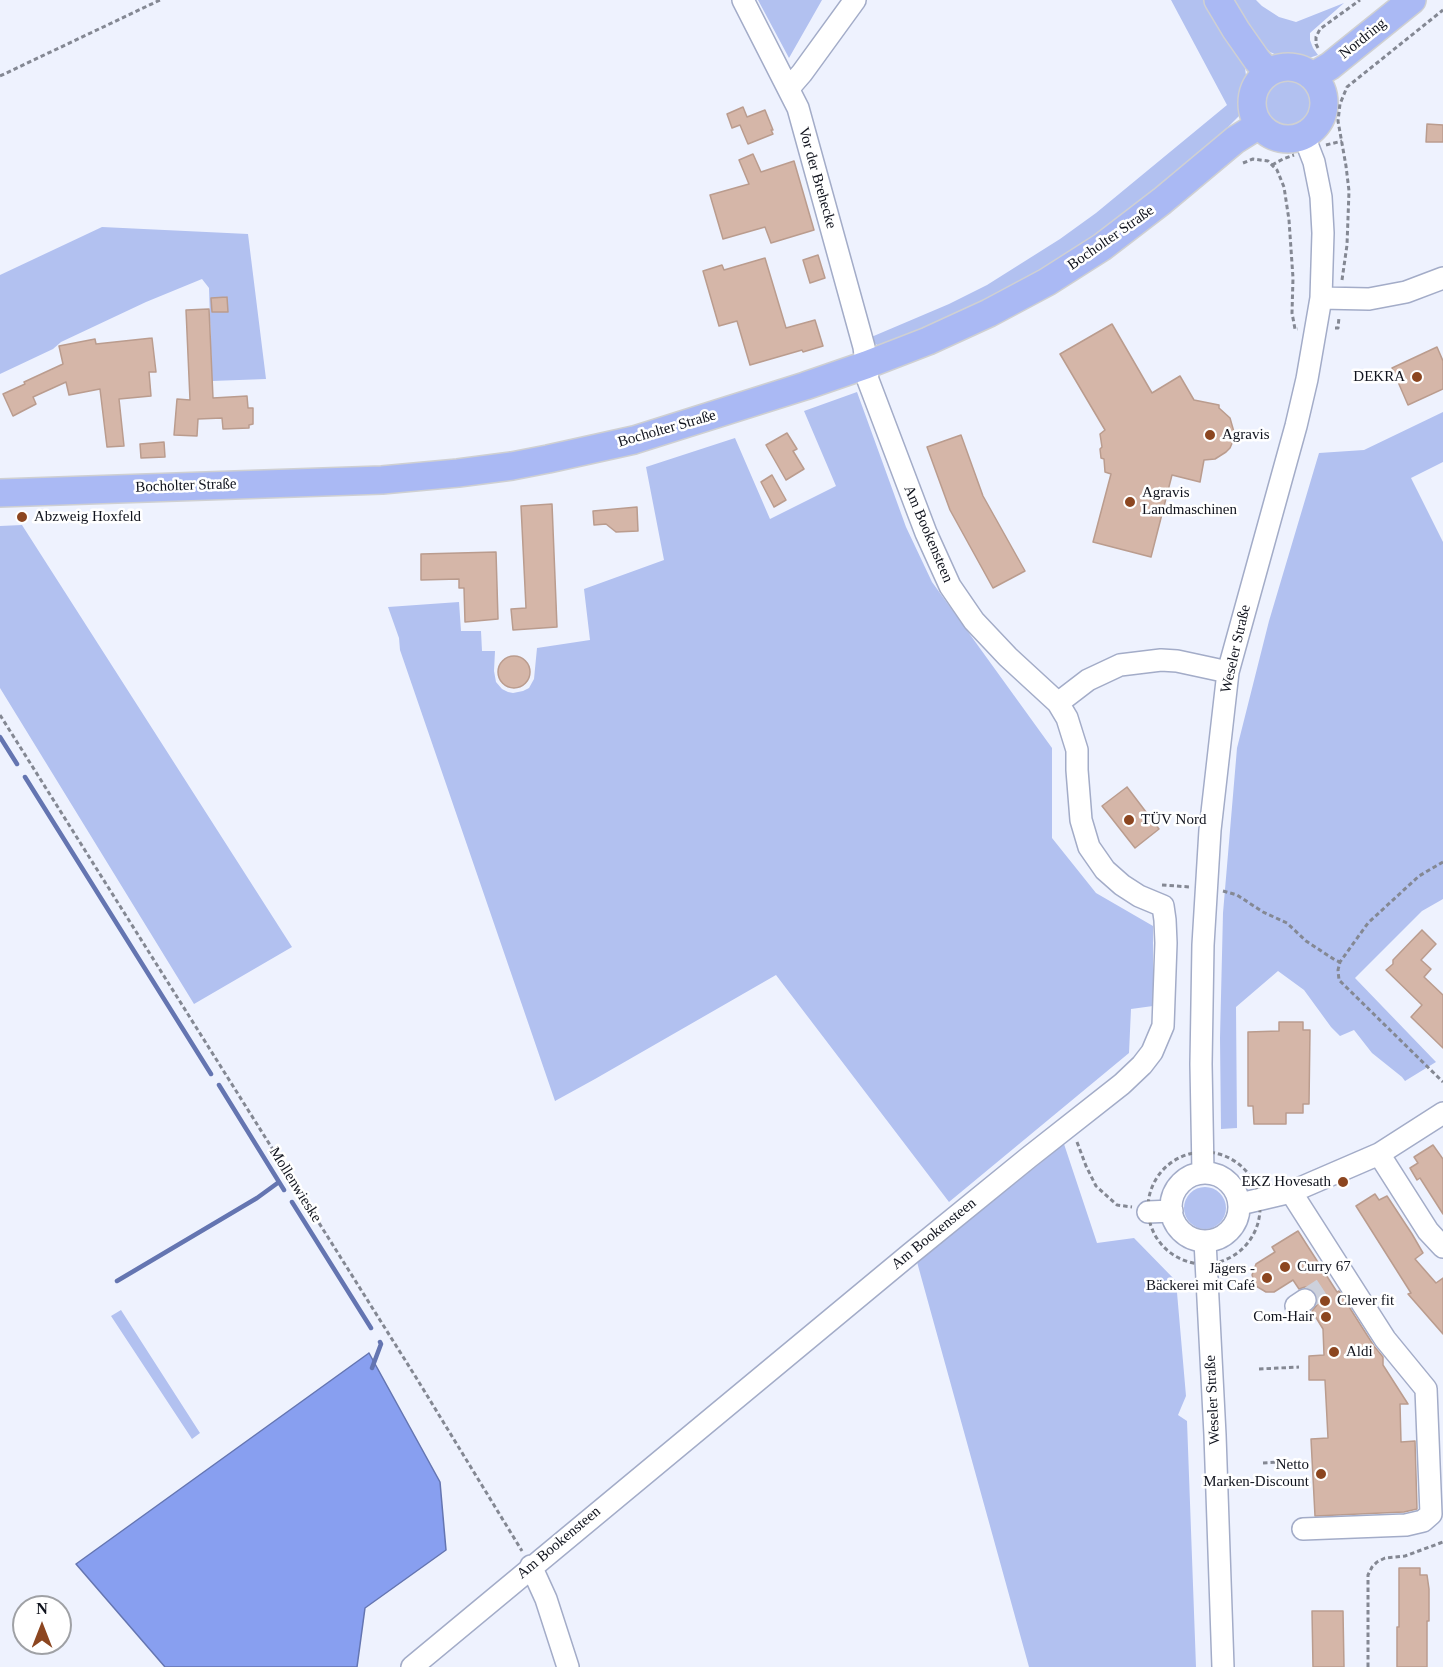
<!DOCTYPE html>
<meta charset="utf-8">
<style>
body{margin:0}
#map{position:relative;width:1443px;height:1667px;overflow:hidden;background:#eef2fe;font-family:Georgia,serif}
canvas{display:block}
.north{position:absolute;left:12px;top:1595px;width:60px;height:60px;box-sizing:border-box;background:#fff;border:2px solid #9fa1a5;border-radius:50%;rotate:0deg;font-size:16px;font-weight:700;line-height:24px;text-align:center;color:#10131d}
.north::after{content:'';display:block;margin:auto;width:21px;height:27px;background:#8c4620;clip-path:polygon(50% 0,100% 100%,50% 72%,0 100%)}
</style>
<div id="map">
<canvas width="1443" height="1667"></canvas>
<div class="north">N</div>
</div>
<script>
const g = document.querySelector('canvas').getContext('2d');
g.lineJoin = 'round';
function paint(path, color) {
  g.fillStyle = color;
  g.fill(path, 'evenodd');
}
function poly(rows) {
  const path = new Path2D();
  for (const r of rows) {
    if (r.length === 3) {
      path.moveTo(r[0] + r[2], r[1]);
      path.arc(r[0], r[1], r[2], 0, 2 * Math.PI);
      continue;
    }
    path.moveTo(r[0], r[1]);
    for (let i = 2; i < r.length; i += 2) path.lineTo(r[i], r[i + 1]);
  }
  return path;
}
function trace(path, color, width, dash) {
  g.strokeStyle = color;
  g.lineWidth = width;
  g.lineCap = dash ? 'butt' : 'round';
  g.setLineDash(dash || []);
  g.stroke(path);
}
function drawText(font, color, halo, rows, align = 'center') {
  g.font = font + ' Georgia,serif';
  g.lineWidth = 5;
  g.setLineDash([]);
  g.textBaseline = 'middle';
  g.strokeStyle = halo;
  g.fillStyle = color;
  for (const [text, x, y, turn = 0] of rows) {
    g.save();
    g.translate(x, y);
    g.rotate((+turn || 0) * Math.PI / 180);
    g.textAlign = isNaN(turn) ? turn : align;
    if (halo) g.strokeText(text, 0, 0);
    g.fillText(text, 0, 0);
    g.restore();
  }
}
paint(poly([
 [758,0,822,0,789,58],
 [1171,0,1205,0,1245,68,1247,83,1244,105,1240,115,1195,160,1125,217,1059,261,987,303,886,347,877,345,869,338,949,304,987,285,1060,239,1096,213,1227,105],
 [1228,0,1256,0,1262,6,1279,17,1296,22,1344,3,1310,33,1310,40,1313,48,1318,55,1303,60,1288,60,1270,52,1256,38],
 [1287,102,26],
 [102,227,248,234,266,379,212,381,209,288,202,279,146,302,61,342,53,349,0,374,0,275],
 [857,392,906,527,932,582,1052,748,1052,838,1096,893,1153,926,1153,1006,1131,1009,1129,1053,949,1202,776,975,595,1079,555,1101,400,650,399,638,388,607,459,602,461,631,481,631,482,651,495,651,494,671,496,682,502,689,508,692,513,693,523,691,529,688,534,679,537,648,590,640,584,589,664,560,646,467,735,438,770,519,836,486,804,411],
 [1443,412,1443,462,1411,478,1443,542,1443,899,1422,911,1355,978,1436,1062,1405,1081,1402,1077,1372,1053,1354,1030,1340,1036,1331,1027,1304,990,1278,971,1236,1007,1237,1128,1221,1129,1220,1038,1223,913,1237,748,1269,621,1319,453,1364,450],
 [22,525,292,947,194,1004,0,688,0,526],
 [1064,1144,1097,1243,1134,1238,1176,1281,1186,1396,1178,1415,1187,1421,1196,1667,1029,1667,917,1262],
 [1205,1208,21],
 [121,1310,200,1433,192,1439,111,1316]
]), '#b2c1f0');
const water = poly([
 [369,1353,440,1482,446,1550,365,1608,357,1667,165,1667,76,1564,369,1353]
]);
paint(water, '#889ff0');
trace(water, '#6475b1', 1.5);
trace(poly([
 [0,737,17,764],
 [25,777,211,1074],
 [219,1085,284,1190],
 [292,1202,371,1328],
 [117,1281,257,1198,279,1182],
 [372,1368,381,1344,380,1342]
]), '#6475b1', 4.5);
const building = poly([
 [743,107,747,117,765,110,773,130,771,130,773,134,748,144,740,125,732,128,727,114,743,107],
 [1427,124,1443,125,1443,142,1426,142,1427,124],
 [753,154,761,172,794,161,814,230,771,243,765,227,723,239,710,195,749,184,739,160,753,154],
 [818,255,825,278,810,283,803,260,818,255],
 [765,258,786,328,815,320,823,346,803,352,802,350,750,365,737,321,719,326,703,271,722,265,724,270,765,258],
 [227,297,228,312,212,312,211,298,227,297],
 [209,309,213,398,247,396,248,408,253,408,253,424,249,425,249,428,223,429,222,418,198,419,197,436,174,435,177,399,190,400,186,310,209,309],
 [1112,324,1152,393,1180,376,1194,400,1219,405,1219,408,1230,418,1234,432,1233,441,1230,448,1226,452,1215,459,1204,460,1200,482,1172,475,1151,557,1093,542,1111,474,1105,472,1104,459,1101,458,1100,449,1102,447,1100,434,1105,430,1060,354,1112,324],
 [152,338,156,372,149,372,151,396,119,399,124,446,107,447,100,389,69,395,66,382,33,397,36,404,13,416,3,394,25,384,24,382,63,364,59,346,95,339,96,344,152,338],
 [1437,347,1443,361,1443,389,1408,405,1392,368,1437,347],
 [787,433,797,449,793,451,804,469,786,480,766,445,787,433],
 [961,435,983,496,1025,571,993,588,950,510,927,447,961,435],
 [164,442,165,457,141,458,140,444,164,442],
 [772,475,786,500,774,507,761,482,772,475],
 [552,504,557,627,513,630,511,609,526,608,521,506,552,504],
 [637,507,638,531,616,532,606,524,594,525,593,511,637,507],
 [496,552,498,619,465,622,464,588,459,588,459,579,421,580,421,554,496,552],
 [514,672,16],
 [1127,787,1159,829,1135,848,1102,806,1127,787],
 [1422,930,1436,944,1421,960,1431,969,1424,977,1443,995,1443,1048,1411,1017,1422,1005,1386,970,1393,964,1393,960,1422,930],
 [1279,1022,1303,1022,1303,1030,1310,1030,1309,1104,1303,1104,1303,1113,1286,1113,1286,1124,1254,1124,1253,1106,1248,1106,1248,1032,1279,1031,1279,1022],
 [1433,1145,1443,1159,1443,1214,1420,1178,1417,1180,1410,1168,1418,1163,1414,1157,1433,1145],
 [1375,1194,1379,1200,1387,1196,1412,1234,1423,1253,1415,1259,1436,1283,1443,1278,1443,1334,1408,1294,1411,1293,1356,1206,1375,1194],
 [1298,1231,1337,1292,1339,1291,1374,1346,1383,1357,1383,1365,1408,1404,1400,1404,1401,1442,1415,1441,1417,1509,1404,1512,1315,1516,1311,1439,1328,1438,1325,1380,1309,1380,1309,1356,1324,1355,1323,1329,1312,1311,1317,1305,1318,1299,1315,1292,1310,1288,1305,1287,1299,1289,1293,1280,1274,1292,1266,1292,1256,1286,1252,1275,1256,1264,1275,1252,1272,1247,1298,1231],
 [1399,1568,1420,1568,1420,1575,1427,1575,1429,1589,1429,1621,1427,1621,1427,1667,1397,1667,1397,1627,1399,1627,1399,1568],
 [1312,1611,1343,1611,1344,1667,1313,1667,1312,1611]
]);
paint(building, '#d5b6a8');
trace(building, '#ba9c8e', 1.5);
trace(poly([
 [1305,1300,1331,1283]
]), '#cdd1dc', 21, [21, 10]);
const minor = poly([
 [789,88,802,73,855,0],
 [1321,298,1369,299,1406,292,1443,278],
 [1058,703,1088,680,1120,665,1161,660,1177,661,1228,672],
 [1379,1154,1428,1231,1443,1247],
 [1203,1173,1201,1064,1203,945,1210,830,1228,672,1296,426,1307,379,1321,298,1323,233,1321,197,1314,162,1304,136],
 [1205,1207,34],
 [1291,1192,1385,1339,1426,1389,1431,1514,1423,1521,1406,1525,1303,1529],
 [1240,1204,1291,1192,1379,1154,1443,1113],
 [1148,1212,1172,1211],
 [1205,1241,1215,1435,1223,1667],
 [1296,1306,1305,1300],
 [531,1566,546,1599,568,1667],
 [412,1667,910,1254,1028,1158,1122,1084,1142,1065,1152,1052,1163,1026,1166,943,1165,920,1163,906,1139,896,1122,885,1105,870,1089,847,1081,820,1077,770,1077,750,1067,718,1058,703,1008,657,974,621,950,586,926,533,868,380,864,347,798,108,743,0]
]);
const major = poly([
 [1218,0,1236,30,1257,60,1268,72],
 [1288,103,36],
 [1313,76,1330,66,1412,0],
 [0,493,382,480,458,473,512,466,548,459,634,440,805,386,866,365,928,341,989,313,1047,282,1102,247,1162,201,1235,140,1259,125]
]);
trace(minor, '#a3acc8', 24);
trace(major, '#cfd0d2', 30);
trace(poly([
 [1318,48,1316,44,1316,37,1320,29,1360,0],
 [0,76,160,0],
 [1326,145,1342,141],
 [1243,163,1253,159,1268,161,1277,170,1284,187,1289,220,1293,278,1292,313,1295,329,1298,329],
 [1272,165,1283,159,1294,155],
 [1342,280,1347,245,1349,191,1346,166,1338,121,1340,104,1347,87,1443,10],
 [1335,328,1338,328,1339,317],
 [0,715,417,1379,522,1551],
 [1443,862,1419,876,1368,923,1340,962,1338,970,1339,980,1443,1082],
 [1162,885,1190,887],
 [1223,891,1237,895,1263,912,1287,923,1306,941,1335,960,1340,962],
 [1077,1142,1086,1166,1096,1186,1117,1205,1132,1207],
 [1204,1208,56],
 [1259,1369,1299,1367],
 [1263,1463,1301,1461],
 [1368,1667,1368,1575,1372,1567,1377,1562,1385,1558,1405,1556,1443,1542]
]), '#848893', 3, [4.5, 3]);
trace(minor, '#fff', 21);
trace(major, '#aab9f4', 27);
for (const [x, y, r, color] of [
 [1417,377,6,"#8c4620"],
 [1210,435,6,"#8c4620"],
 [1130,502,6,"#8c4620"],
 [22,517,6,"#8c4620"],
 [1129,820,6,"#8c4620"],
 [1343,1182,6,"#8c4620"],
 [1285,1267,6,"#8c4620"],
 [1267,1278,6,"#8c4620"],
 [1325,1301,6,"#8c4620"],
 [1326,1317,6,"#8c4620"],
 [1334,1352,6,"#8c4620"],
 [1321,1474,6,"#8c4620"]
]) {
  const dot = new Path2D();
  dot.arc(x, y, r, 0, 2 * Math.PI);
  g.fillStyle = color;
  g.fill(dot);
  trace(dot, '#fff', 2);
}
drawText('15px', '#10131d', '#fff', [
 ["Nordring",1363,39,-39],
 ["Vor der Brehecke",817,178,74],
 ["Bocholter Straße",1111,238,-35],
 ["Bocholter Straße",667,429,-16],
 ["Bocholter Straße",186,486,-2],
 ["Am Bookensteen",928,534,67],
 ["Weseler Straße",1236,649,-77],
 ["Mollenwieske",295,1185,58],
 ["Am Bookensteen",934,1234,-39],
 ["Weseler Straße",1213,1400,-93],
 ["Am Bookensteen",559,1543,-40]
]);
drawText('15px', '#10131d', '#fff', [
 ["DEKRA",1405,377,"right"],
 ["Agravis",1222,435],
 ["Agravis",1142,493],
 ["Landmaschinen",1142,510],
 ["Abzweig Hoxfeld",34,517],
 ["TÜV Nord",1141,820],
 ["EKZ Hovesath",1331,1182,"right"],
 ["Curry 67",1297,1267],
 ["Jägers -",1255,1269,"right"],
 ["Bäckerei mit Café",1255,1286,"right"],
 ["Clever fit",1337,1301],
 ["Com-Hair",1314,1317,"right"],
 ["Aldi",1346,1352],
 ["Netto",1309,1465,"right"],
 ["Marken-Discount",1309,1482,"right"]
], 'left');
</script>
